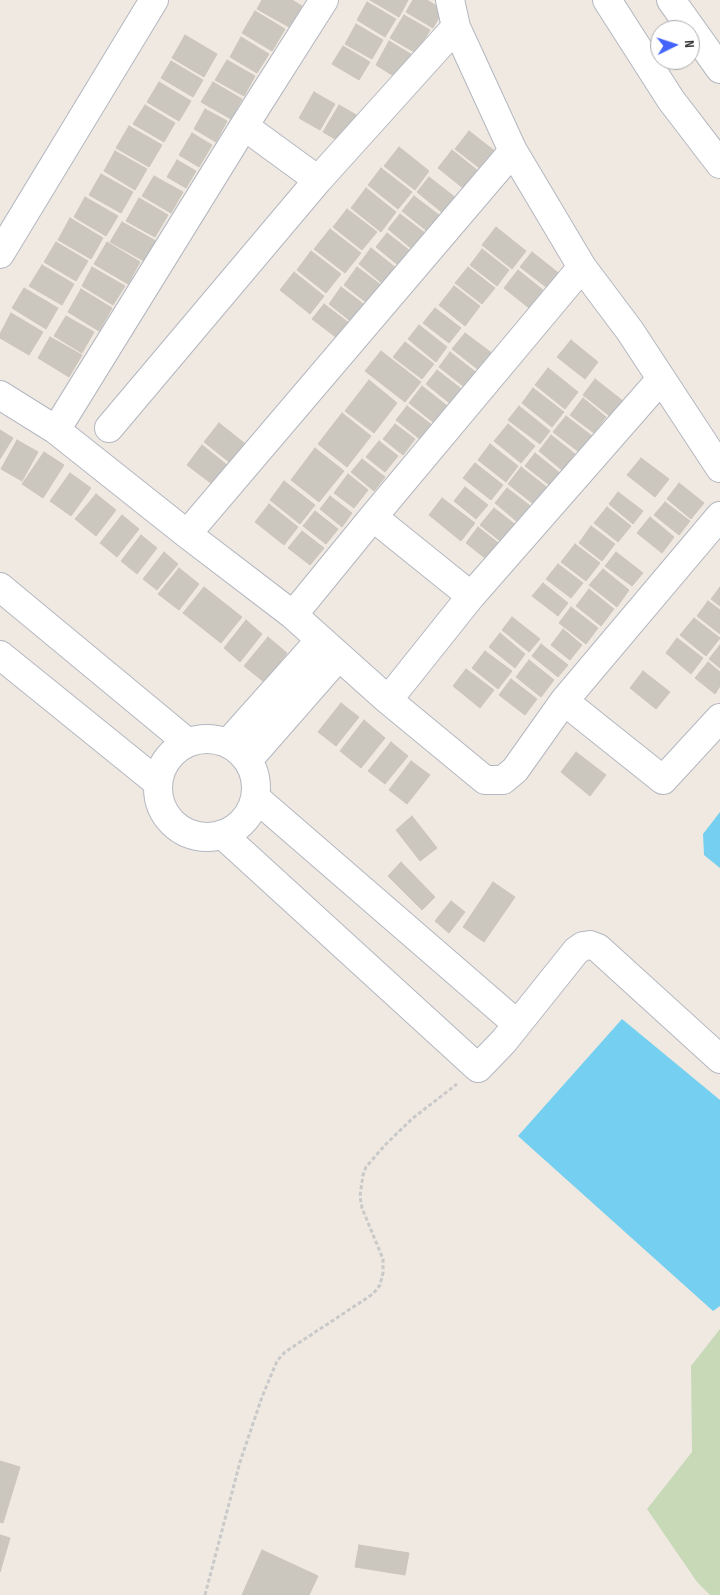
<!DOCTYPE html>
<style>
body{margin:0}
#map{position:relative;width:720px;height:1595px;overflow:hidden;background:#efe9e1;font-family:"Sofia Sans Condensed",sans-serif}
canvas{display:block}
.north{position:absolute;left:650px;top:20px;width:50px;height:50px;box-sizing:border-box;background:#fff;border:1px solid #ababab;border-radius:50%;rotate:86deg;font-size:14px;font-weight:700;line-height:20px;text-align:center;color:#2e2e2e}
.north::after{content:'';display:block;margin:auto;width:18px;height:22px;background:#4264fb;clip-path:polygon(50% 0,100% 100%,50% 72%,0 100%)}
</style>
<div id="map">
<canvas width="720" height="1595"></canvas>
<div class="north">N</div>
</div>
<script>
const g = document.querySelector('canvas').getContext('2d');
g.lineJoin = 'round';
function paint(path, color) {
  g.fillStyle = color;
  g.fill(path, 'evenodd');
}
function poly(rows) {
  const path = new Path2D();
  for (const r of rows) {
    if (r.length === 3) {
      path.moveTo(r[0] + r[2], r[1]);
      path.arc(r[0], r[1], r[2], 0, 2 * Math.PI);
      continue;
    }
    path.moveTo(r[0], r[1]);
    for (let i = 2; i < r.length; i += 2) path.lineTo(r[i], r[i + 1]);
  }
  return path;
}
function trace(path, color, width, dash) {
  g.strokeStyle = color;
  g.lineWidth = width;
  g.lineCap = dash ? 'butt' : 'round';
  g.setLineDash(dash || []);
  g.stroke(path);
}
paint(poly([
 [720,1329,720,1595,710,1595,697,1582,647,1509,692,1452,691,1366]
]), '#c8d9b8');
paint(poly([
 [720,812,720,868,704,855,703,834],
 [622,1019,720,1100,720,1306,713,1311,518,1136]
]), '#75cff0');
const building = poly([
 [262,0,292,0,302,6,289,27,257,9,262,0],
 [370,0,408,0,399,17,370,0],
 [413,0,427,0,443,10,433,28,406,12,413,0],
 [367,2,396,19,385,37,357,20,367,2],
 [255,11,285,29,272,51,242,33,255,11],
 [404,15,430,30,416,53,390,38,404,15],
 [356,24,383,40,372,59,345,44,356,24],
 [185,35,217,54,204,77,172,58,185,35],
 [241,37,269,54,257,73,230,57,241,37],
 [389,41,414,56,400,80,376,65,389,41],
 [343,46,370,62,359,80,332,64,343,46],
 [227,60,255,76,244,96,215,80,227,60],
 [171,61,203,80,193,97,161,78,171,61],
 [159,82,191,101,179,121,147,102,159,82],
 [213,82,242,99,231,119,201,102,213,82],
 [314,92,335,104,320,130,299,118,314,92],
 [145,105,175,123,164,142,133,124,145,105],
 [339,105,358,116,342,143,323,132,339,105],
 [205,109,227,121,216,142,194,129,205,109],
 [129,126,162,145,149,167,116,148,129,126],
 [469,131,496,152,482,170,455,149,469,131],
 [192,133,212,145,199,167,179,155,192,133],
 [399,147,429,171,415,190,384,166,399,147],
 [452,150,477,170,463,188,438,168,452,150],
 [115,151,147,169,135,190,104,171,115,151],
 [177,160,196,171,186,188,167,177,177,160],
 [381,168,412,192,398,209,368,185,381,168],
 [101,174,133,192,121,213,89,195,101,174],
 [154,176,183,192,171,213,142,196,154,176],
 [429,177,456,198,444,214,417,192,429,177],
 [366,188,396,212,381,232,351,208,366,188],
 [414,196,439,215,427,231,402,211,414,196],
 [85,197,118,216,106,236,74,217,85,197],
 [139,198,168,215,155,237,126,221,139,198],
 [347,209,377,232,362,250,333,227,347,209],
 [400,214,425,233,412,249,388,229,400,214],
 [70,218,103,238,91,259,58,240,70,218],
 [122,222,156,241,144,261,110,242,122,222],
 [496,227,526,251,512,269,482,245,496,227],
 [330,229,361,253,345,273,314,249,330,229],
 [387,233,409,250,398,265,376,247,387,233],
 [56,242,88,261,76,281,44,262,56,242],
 [107,242,140,262,128,284,94,264,107,242],
 [371,248,396,268,383,284,359,264,371,248],
 [482,249,509,270,497,286,470,265,482,249],
 [311,251,341,274,326,293,297,270,311,251],
 [532,252,561,275,550,290,520,267,532,252],
 [42,265,74,284,62,305,29,286,42,265],
 [92,267,125,286,113,305,82,286,92,267],
 [357,267,381,285,367,303,344,285,357,267],
 [468,267,495,288,482,304,455,283,468,267],
 [518,270,543,290,529,308,504,288,518,270],
 [294,272,324,296,310,314,280,290,294,272],
 [454,286,480,306,465,326,439,305,454,286],
 [341,287,366,306,353,323,329,304,341,287],
 [24,288,58,308,46,329,12,308,24,288],
 [81,289,112,308,99,331,68,312,81,289],
 [324,304,349,323,337,338,312,319,324,304],
 [435,308,461,328,449,343,423,323,435,308],
 [11,313,43,332,29,355,0,338,0,334,11,313],
 [66,316,94,332,82,353,54,336,66,316],
 [419,325,447,347,436,362,408,339,419,325],
 [465,333,493,354,480,371,452,349,465,333],
 [50,337,82,355,69,377,38,358,50,337],
 [571,340,598,362,585,379,557,357,571,340],
 [405,342,434,364,422,379,393,357,405,342],
 [381,351,421,382,405,402,365,371,381,351],
 [450,352,478,374,467,389,439,367,450,352],
 [548,368,578,392,565,409,535,385,548,368],
 [437,370,464,391,452,405,426,384,437,370],
 [595,379,623,401,611,417,583,395,595,379],
 [369,380,397,403,374,433,345,411,369,380],
 [422,386,451,409,438,426,409,403,422,386],
 [533,388,564,412,552,427,522,403,533,388],
 [583,398,606,417,594,433,570,415,583,398],
 [407,406,432,425,421,440,396,420,407,406],
 [519,406,550,431,540,444,508,420,519,406],
 [342,413,371,436,347,467,318,444,342,413],
 [566,416,592,436,579,452,553,432,566,416],
 [219,423,248,446,233,465,204,442,219,423],
 [395,424,415,439,403,455,383,439,395,424],
 [508,424,535,446,521,463,494,441,508,424],
 [0,430,13,438,0,459,0,430],
 [551,435,575,454,562,470,539,451,551,435],
 [17,440,38,452,22,481,1,469,17,440],
 [379,441,398,456,385,472,366,457,379,441],
 [490,444,518,466,506,482,478,460,490,444],
 [202,445,227,465,212,484,187,465,202,445],
 [315,448,344,471,319,502,291,480,315,448],
 [44,452,64,465,43,498,22,484,44,452],
 [535,453,561,474,552,487,525,466,535,453],
 [641,458,669,479,655,497,627,475,641,458],
 [362,459,385,477,374,491,351,472,362,459],
 [475,463,503,485,491,500,463,478,475,463],
 [521,467,549,489,536,506,508,484,521,467],
 [70,473,91,488,71,516,50,501,70,473],
 [348,474,368,490,354,508,334,493,348,474],
 [284,481,315,505,300,524,270,500,284,481],
 [679,483,704,503,691,519,667,499,679,483],
 [465,487,488,505,476,519,454,501,465,487],
 [507,488,533,508,520,524,495,503,507,488],
 [618,492,643,511,633,524,609,504,618,492],
 [96,494,116,510,96,536,75,519,96,494],
 [330,496,352,513,342,527,320,509,330,496],
 [442,498,475,523,461,541,429,515,442,498],
 [665,502,690,521,679,535,654,515,665,502],
 [269,504,298,527,284,545,255,522,269,504],
 [607,507,631,526,618,542,594,523,607,507],
 [494,508,517,526,504,544,480,525,494,508],
 [315,511,338,529,326,544,303,526,315,511],
 [122,515,139,529,117,557,100,543,122,515],
 [650,517,674,537,662,553,637,533,650,517],
 [591,526,615,544,602,561,579,543,591,526],
 [478,527,502,546,490,562,466,543,478,527],
 [302,531,324,548,310,565,288,548,302,531],
 [141,535,157,548,137,574,121,561,141,535],
 [575,544,600,563,586,581,561,562,575,544],
 [164,552,178,564,157,590,143,579,164,552],
 [616,552,643,573,632,586,605,566,616,552],
 [558,564,583,583,571,598,546,579,558,564],
 [179,568,199,584,179,610,158,594,179,568],
 [603,569,629,590,617,607,589,585,603,569],
 [543,583,568,603,558,616,532,596,543,583],
 [204,587,242,617,221,643,183,613,204,587],
 [720,587,720,606,711,599,720,587],
 [589,589,614,609,601,626,576,606,589,589],
 [708,601,720,610,720,634,697,616,708,601],
 [571,607,598,628,586,644,559,623,571,607],
 [512,617,540,639,529,652,502,630,512,617],
 [694,618,720,638,706,656,680,635,694,618],
 [246,620,262,634,240,662,224,648,246,620],
 [563,629,582,645,570,660,551,645,563,629],
 [500,633,525,654,515,668,489,647,500,633],
 [268,637,287,653,264,682,244,666,268,637],
 [677,638,703,658,691,674,666,653,677,638],
 [541,644,568,665,558,677,532,656,541,644],
 [720,645,720,668,709,659,720,645],
 [485,651,512,671,498,689,472,668,485,651],
 [529,660,554,680,541,697,516,677,529,660],
 [708,662,720,672,720,686,715,694,695,678,708,662],
 [466,669,494,690,480,708,453,686,466,669],
 [643,671,670,692,656,709,630,688,643,671],
 [511,679,537,699,525,715,499,695,511,679],
 [341,703,359,717,336,746,318,732,341,703],
 [364,720,385,738,361,768,340,751,364,720],
 [391,742,408,756,385,784,368,771,391,742],
 [576,752,606,775,590,796,561,772,576,752],
 [411,761,430,775,407,804,389,790,411,761],
 [412,816,437,848,420,861,396,830,412,816],
 [401,862,435,897,422,910,388,876,401,862],
 [493,882,515,897,484,942,463,927,493,882],
 [451,901,465,912,449,933,435,921,451,901],
 [0,1461,20,1467,3,1523,0,1522,0,1461],
 [0,1535,10,1538,0,1572,0,1535],
 [359,1545,409,1553,405,1575,355,1567,359,1545],
 [262,1550,318,1576,309,1595,242,1595,262,1550]
]);
paint(building, '#cbc7bf');
trace(building, '#cbc5ba', 1);
const minor = poly([
 [450,0,456,27,513,151,582,267,630,331,720,468],
 [607,0,671,100,720,164],
 [671,0,720,69],
 [244,126,318,180],
 [0,254,154,0],
 [0,395,56,430,187,534,293,615,388,700,485,780,503,780,515,770,564,701,720,516],
 [109,428,318,180,456,27],
 [56,430,244,126,324,0],
 [373,517,471,596],
 [187,534,513,151],
 [0,587,187,742],
 [293,615,373,517,582,267],
 [0,655,157,782],
 [388,700,471,596,661,379],
 [564,701,663,780,720,718],
 [207,788,49],
 [228,743,320,640],
 [248,760,339,656],
 [256,798,517,1024],
 [224,836,478,1068,504,1041,576,951,583,946,590,945,598,948,720,1059]
]);
trace(minor, '#b4b7c1', 30);
trace(poly([
 [205,1595,240,1462,262,1397,277,1361,285,1352,373,1294,380,1285,383,1273,383,1259,362,1208,360,1196,363,1175,366,1167,385,1145,413,1118,457,1084]
]), '#c9c9c9', 3, [4, 2.5]);
trace(minor, '#fff', 28);
</script>
